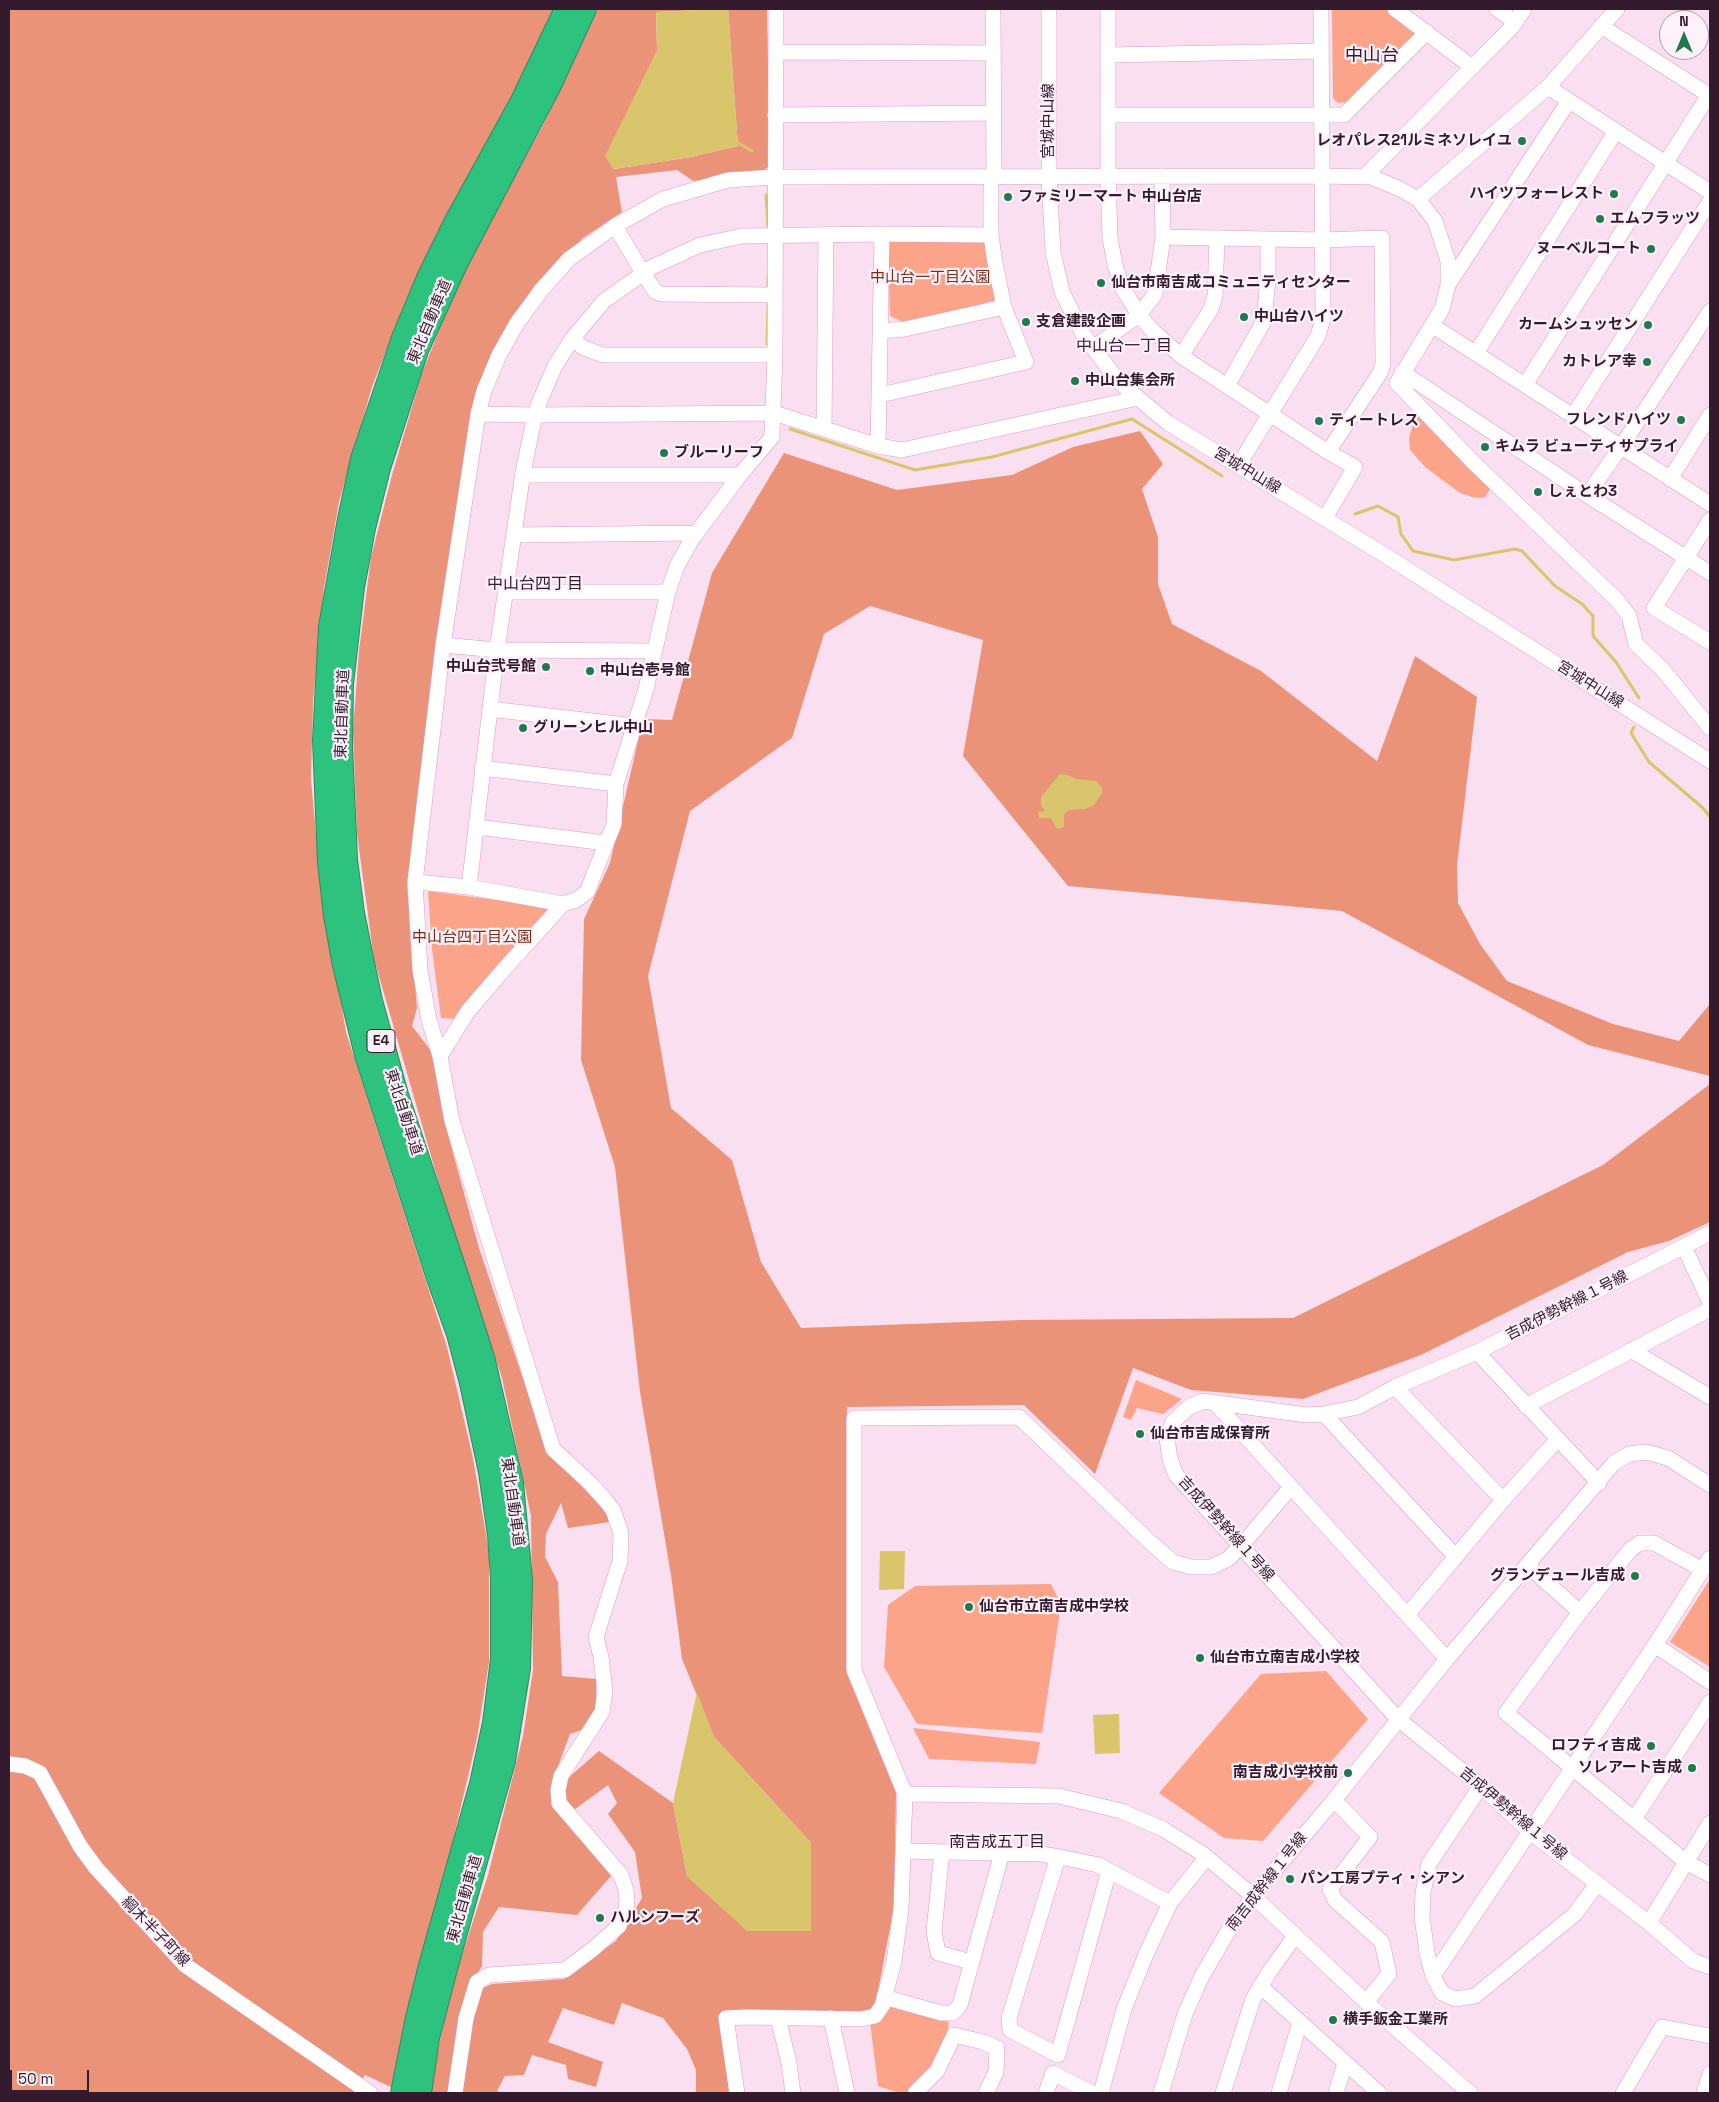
<!DOCTYPE html>
<meta charset="utf-8">
<style>
body{margin:0}
#map{position:relative;width:1719px;height:2102px;overflow:hidden;background:#fadff1;font-family:"Space Grotesk",sans-serif}
canvas{display:block}
.frame{position:absolute;inset:0;border:10px solid #331b2d;pointer-events:none}
.north{position:absolute;left:1659px;top:10px;width:50px;height:50px;box-sizing:border-box;background:#fff1fa;border:1px solid #ad9ba8;border-radius:50%;rotate:0deg;font-size:14px;font-weight:700;line-height:20px;text-align:center;color:#331b2d}
.north::after{content:'';display:block;margin:auto;width:18px;height:22px;background:#1e7a4f;clip-path:polygon(50% 0,100% 100%,50% 72%,0 100%)}
.scale{position:absolute;left:10px;top:2070px;width:79px;height:22px;box-sizing:border-box;border:2px solid #331b2d;border-top:0;padding-left:6px;font-size:15px;line-height:18px;white-space:nowrap;color:#331b2d;-webkit-text-stroke:4px #fff1fa;paint-order:stroke}
</style>
<div id="map">
<canvas width="1719" height="2102"></canvas>
<div class="frame"></div>
<div class="north">N</div>
<div class="scale">50 m</div>
</div>
<script>
const g = document.querySelector('canvas').getContext('2d');
g.lineJoin = 'round';
function paint(path, color) {
  g.fillStyle = color;
  g.fill(path, 'evenodd');
}
function poly(rows) {
  const path = new Path2D();
  for (const r of rows) {
    path.moveTo(r[0], r[1]);
    for (let i = 2; i < r.length; i += 2) path.lineTo(r[i], r[i + 1]);
  }
  return path;
}
function trace(path, color, width, dash) {
  g.strokeStyle = color;
  g.lineWidth = width;
  g.lineCap = dash ? 'butt' : 'round';
  g.setLineDash(dash || []);
  g.stroke(path);
}
function drawText(font, color, halo, rows, align = 'center') {
  g.font = font + ' "Space Grotesk","Noto Sans JP",sans-serif';
  g.lineWidth = 4.5;
  g.setLineDash([]);
  g.textBaseline = 'middle';
  g.strokeStyle = halo;
  g.fillStyle = color;
  for (const [text, x, y, turn = 0] of rows) {
    g.save();
    g.translate(x, y);
    g.rotate((+turn || 0) * Math.PI / 180);
    g.textAlign = isNaN(turn) ? turn : align;
    if (halo) g.strokeText(text, 0, 0);
    g.fillText(text, 0, 0);
    g.restore();
  }
}
paint(poly([
 [1332,9,1390,9,1418,33,1349,102,1338,103,1333,98],
 [894,237,988,239,996,300,962,310,903,322,890,316,888,245],
 [1417,411,1492,487,1484,498,1472,497,1460,493,1425,467,1410,450,1409,438],
 [428,891,550,907,549,912,455,1019,441,1018,432,949],
 [1136,1380,1182,1399,1163,1414,1137,1408,1131,1420,1123,1417],
 [1710,1579,1710,1667,1670,1642],
 [1051,1584,1061,1604,1042,1733,917,1724,884,1667,888,1605,915,1586],
 [1326,1671,1368,1719,1263,1841,1224,1838,1159,1793,1261,1674],
 [913,1728,1040,1742,1036,1764,929,1759],
 [892,2006,949,2022,947,2038,937,2059,907,2093,899,2093,878,2086,870,2022,882,2017]
]), '#fba489');
paint(poly([
 [9,9,553,9,508,106,437,233,406,300,372,387,339,502,324,588,313,702,311,779,319,868,346,1032,447,1347,473,1458,489,1552,489,1662,477,1738,450,1853,415,1978,393,2088,365,2075,353,2093,9,2093],
 [598,9,767,9,770,165,762,172,693,181,677,170,616,177,622,212,583,238,534,286,505,331,471,413,407,884,417,1008,412,1026,438,1060,447,1131,479,1248,547,1450,605,1511,610,1522,568,1528,561,1503,546,1534,545,1557,558,1582,562,1676,596,1679,596,1708,584,1729,570,1734,554,1777,551,1805,611,1876,577,1915,499,1907,483,1932,482,1966,466,1993,451,2093,431,2093,439,2045,454,1980,488,1875,523,1736,533,1670,531,1516,502,1378,449,1218,374,959,357,834,353,730,359,651,371,557,392,475,422,373,462,273,542,127],
 [728,9,738,146,691,157,614,169,606,156,657,51,656,12],
 [1140,431,1163,464,1142,489,1158,537,1158,584,1172,624,1261,671,1377,761,1415,656,1477,697,1457,865,1458,903,1480,944,1507,981,1613,1024,1679,1041,1710,1004,1710,1076,1588,1045,1342,911,1068,886,963,756,983,640,870,606,824,634,792,738,690,811,648,976,671,1108,732,1160,761,1262,801,1328,1021,1320,1293,1318,1603,1165,1710,1084,1710,1222,1669,1241,1628,1252,1421,1355,1303,1399,1191,1390,1133,1368,1095,1474,1024,1405,847,1407,847,1674,896,1793,894,1907,874,2012,721,2011,730,2093,696,2093,696,2070,687,2049,663,2018,622,2003,614,2025,563,2008,548,2042,603,2062,596,2087,568,2079,566,2065,532,2055,524,2075,505,2076,497,2091,503,2093,460,2093,472,2014,481,1989,492,1984,564,1979,616,1941,642,1898,635,1852,608,1814,617,1803,608,1785,574,1810,567,1802,565,1788,568,1778,599,1751,673,1803,687,1876,747,1930,811,1931,811,1843,714,1737,682,1659,671,1575,640,1392,615,1167,581,1060,584,919,610,863,643,719,672,720,712,573,784,453,897,490,1012,475,1073,447]
]), '#ea9378');
paint(poly([
 [728,9,738,146,691,157,613,169,605,156,657,51,656,12],
 [1060,774,1068,775,1076,779,1096,781,1102,788,1102,793,1094,805,1085,809,1069,810,1064,814,1064,827,1057,829,1051,818,1039,818,1038,812,1045,811,1041,805,1041,797],
 [880,1551,905,1551,904,1589,879,1590],
 [697,1692,714,1737,811,1843,811,1931,747,1931,687,1876,673,1803],
 [1119,1714,1120,1753,1095,1754,1093,1715]
]), '#d9c66c');
trace(poly([
 [685,9,687,16],
 [735,141,752,151],
 [766,195,768,226],
 [768,286,768,277],
 [767,344,768,304],
 [790,429,915,470,992,457,1132,419,1222,476],
 [1355,514,1378,506,1398,517,1401,534,1413,551,1454,560,1515,549,1522,551,1555,586,1582,604,1593,616,1593,636,1616,662,1639,698],
 [1634,727,1631,733,1649,762,1703,808,1710,817]
]), '#d9c66c', 3);
const minor = poly([
 [993,9,994,176],
 [1049,9,1049,176,1053,252,1062,292,1083,334,1119,382,1168,423,1383,554,1710,761],
 [1108,9,1108,176,1110,238,1115,265,1122,287,1139,315,1153,331,1181,356,1328,452,1355,467,1325,518],
 [1395,9,1472,67],
 [1497,9,1515,22],
 [1601,26,1709,95],
 [776,52,993,53],
 [1108,55,1321,51],
 [1548,87,1710,192],
 [775,115,994,113],
 [1108,115,1344,115,1427,32],
 [1364,177,1495,44,1512,27,1524,9],
 [1418,199,1548,87,1617,9],
 [615,226,643,273,655,291,661,294,775,295],
 [1163,237,1322,240,1382,238,1383,364,1380,373,1328,452],
 [1448,285,1569,101],
 [1433,326,1710,504],
 [881,331,905,329,1004,307],
 [572,339,584,348,603,355,775,355],
 [1093,348,1139,315,1155,294,1163,237,1162,176],
 [1476,353,1616,131],
 [1181,356,1211,309,1215,296,1217,238],
 [1402,372,1587,495,1710,573],
 [1525,385,1710,93],
 [1227,386,1264,321,1268,278,1268,239],
 [880,395,1026,362,1004,307,994,257,991,235,991,187],
 [478,414,535,415,774,413,878,446,902,450,1138,398],
 [1573,416,1710,201],
 [824,429,826,234],
 [878,446,882,234],
 [1238,466,1318,336,1323,318,1321,9],
 [523,475,740,475],
 [1670,479,1710,415],
 [1587,495,1621,447,1710,311],
 [1710,520,1654,608,1710,642],
 [515,535,697,533],
 [507,592,668,592],
 [443,645,497,650,654,651],
 [490,709,634,726],
 [482,768,616,784],
 [477,827,606,843],
 [415,882,469,887,563,904],
 [469,887,497,650,523,472,535,415,541,398,555,366,572,339,604,301,652,267,700,245,742,236,882,234,991,235],
 [440,1056,468,1011,506,967,563,904,576,900,587,892,614,824,616,784,646,689,668,592,677,566,692,539,740,475,772,437,775,355,776,9],
 [1710,1233,1477,1352,1395,1387,1358,1407,1324,1414,1307,1415,1203,1401,1189,1407,1173,1422,1167,1438,1170,1459,1176,1475,1398,1719,1481,1786,1530,1832,1649,1923,1693,1961,1710,1967],
 [1684,1247,1710,1302],
 [1631,1350,1710,1397],
 [1477,1352,1599,1483],
 [1395,1387,1503,1500],
 [1216,1404,1447,1659],
 [1526,1406,1710,1309],
 [1324,1414,1456,1557],
 [1528,1566,1580,1612],
 [1703,1570,1654,1543,1640,1543,1631,1549,1580,1612,1506,1713,1686,1862,1710,1875],
 [1408,1614,1503,1500,1557,1440],
 [1655,1645,1710,1682],
 [9,1764,25,1766,40,1773,80,1846,96,1868,185,1965,370,2093],
 [1481,1786,1429,1864,1423,1893,1422,1917,1427,1953,1433,1976,1442,1993,1455,1999,1475,1996,1575,1914,1597,1884],
 [905,1794,1059,1796,1121,1811,1163,1829,1203,1854,1253,1896,1366,2002],
 [1334,1800,1370,1837,1330,1889,1335,1900,1382,1942,1389,1974,1366,2002,1470,2093],
 [1634,1819,1710,1702],
 [904,1851,1041,1854,1065,1858,1098,1865,1170,1903],
 [942,1852,934,1931,938,1953,971,1962],
 [1058,1857,1009,2018,1010,2030,1058,2055,1109,1871],
 [1649,1923,1710,1823],
 [1433,1976,1655,1645,1710,1558],
 [1260,1986,1379,2093],
 [884,1997,941,2013,953,2013,960,2005,1002,1853],
 [778,2018,789,2063,793,2093],
 [831,2018,847,2093],
 [455,2093,466,2018,477,1982,489,1975,565,1970,593,1949,619,1926,626,1909,627,1900,626,1890,621,1875,559,1803,558,1790,561,1776,602,1712,605,1691,601,1657,596,1637,620,1561,621,1533,613,1510,606,1501,591,1484,553,1449,452,1121,440,1056,429,1020,420,970,415,882,443,645,478,414,484,391,499,355,517,323,543,288,569,259,615,226,663,199,728,180,774,177,1321,176,1371,177,1398,188,1418,199,1435,221,1448,261,1448,285,1442,309,1397,383,1475,464,1617,600,1629,616,1636,644,1663,670,1710,728],
 [737,2093,726,2018,747,2017,861,2019,875,2016,882,2006,894,1962,901,1909,905,1794,854,1670,854,1418,1019,1417,1150,1542,1173,1562,1191,1567,1211,1567,1228,1559,1241,1546,1291,1487],
 [915,2093,937,2071,954,2035,983,2042,997,2048,996,2072,986,2093],
 [1046,2093,1053,2073,1092,2093],
 [1101,2093,1124,2009,1147,1952,1170,1903,1207,1857],
 [1161,2093,1185,2014,1202,1976,1227,1933,1253,1896,1334,1800,1447,1659,1614,1463,1629,1454,1646,1452,1668,1458,1710,1485],
 [1223,2093,1253,1999,1270,1971,1295,1936],
 [1279,2093,1300,2022],
 [1336,2093,1345,2063],
 [1623,2093,1662,2027,1710,2036],
 [1704,2093,1710,2074]
]);
const highway = poly([
 [402,2093,417,2018,430,1966,481,1784,494,1723,502,1659,502,1578,499,1535,490,1472,471,1383,458,1334,438,1278,366,1055,344,965,335,915,329,862,324,740,330,627,349,519,362,459,403,338,428,278,455,223,522,101,566,9],
 [420,2093,428,2038,445,1972,504,1761,519,1668,521,1580,512,1483,484,1361,458,1279,397,1095,371,1001,363,963,353,913,346,860,341,746,342,684,353,587,364,528,379,468,417,350,456,264,549,87,585,9]
]);
trace(minor, '#db9cc8', 16);
trace(highway, '#2f8862', 24);
trace(minor, '#fff', 15);
trace(highway, '#2dc37f', 22);
for (const [x, y, r, color] of [
 [1522,141,5,"#1e7a4f"],
 [1614,194,5,"#1e7a4f"],
 [1008,197,5,"#1e7a4f"],
 [1600,219,5,"#1e7a4f"],
 [1651,249,5,"#1e7a4f"],
 [1101,283,5,"#1e7a4f"],
 [1244,317,5,"#1e7a4f"],
 [1026,322,5,"#1e7a4f"],
 [1648,325,5,"#1e7a4f"],
 [1647,362,5,"#1e7a4f"],
 [1075,381,5,"#1e7a4f"],
 [1681,420,5,"#1e7a4f"],
 [1319,421,5,"#1e7a4f"],
 [1485,447,5,"#1e7a4f"],
 [664,453,5,"#1e7a4f"],
 [1538,492,5,"#1e7a4f"],
 [546,667,5,"#1e7a4f"],
 [590,671,5,"#1e7a4f"],
 [523,728,5,"#1e7a4f"],
 [1140,1434,5,"#1e7a4f"],
 [1635,1576,5,"#1e7a4f"],
 [969,1607,5,"#1e7a4f"],
 [1200,1658,5,"#1e7a4f"],
 [1651,1746,5,"#1e7a4f"],
 [1692,1768,5,"#1e7a4f"],
 [1348,1773,5,"#1e7a4f"],
 [1290,1879,5,"#1e7a4f"],
 [600,1918,5,"#1e7a4f"],
 [1333,2020,5,"#1e7a4f"]
]) {
  const dot = new Path2D();
  dot.arc(x, y, r, 0, 2 * Math.PI);
  g.fillStyle = color;
  g.fill(dot);
  trace(dot, '#fff1fa', 2);
}
for (const [x, y, w] of [
 [381,1041,28]
]) {
  const box = new Path2D();
  box.roundRect(x - w / 2, y - 11.5, w, 23, 4);
  g.fillStyle = '#fff1fa';
  g.fill(box);
  trace(box, '#331b2d', 1);
}
drawText('bold 14px', '#331b2d', null, [
 ["E4",381,1041]
]);
drawText('15px', '#331b2d', '#fff1fa', [
 ["宮城中山線",1049,121,-90],
 ["東北自動車道",430,322,-67],
 ["宮城中山線",1247,471,31],
 ["宮城中山線",1590,685,32],
 ["東北自動車道",343,714,-88],
 ["東北自動車道",403,1112,72],
 ["吉成伊勢幹線１号線",1567,1306,-27],
 ["東北自動車道",512,1502,82],
 ["吉成伊勢幹線１号線",1226,1529,48],
 ["吉成伊勢幹線１号線",1513,1814,40],
 ["南吉成幹線１号線",1267,1882,-52],
 ["東北自動車道",465,1899,-74],
 ["綱木半子町線",155,1932,46]
]);
drawText('bold 15px', '#331b2d', '#fff1fa', [
 ["レオパレス21ルミネソレイユ",1512,141,"right"],
 ["ハイツフォーレスト",1604,194,"right"],
 ["ファミリーマート 中山台店",1018,197],
 ["エムフラッツ",1610,219],
 ["ヌーベルコート",1641,249,"right"],
 ["仙台市南吉成コミュニティセンター",1111,283],
 ["中山台ハイツ",1254,317],
 ["支倉建設企画",1036,322],
 ["カームシュッセン",1638,325,"right"],
 ["カトレア幸",1637,362,"right"],
 ["中山台集会所",1085,381],
 ["フレンドハイツ",1671,420,"right"],
 ["ティートレス",1329,421],
 ["キムラ ビューティサプライ",1495,447],
 ["ブルーリーフ",674,453],
 ["しぇとわ3",1548,492],
 ["中山台弐号館",536,667,"right"],
 ["中山台壱号館",600,671],
 ["グリーンヒル中山",533,728],
 ["仙台市吉成保育所",1150,1434],
 ["グランデュール吉成",1625,1576,"right"],
 ["仙台市立南吉成中学校",979,1607],
 ["仙台市立南吉成小学校",1210,1658],
 ["ロフティ吉成",1641,1746,"right"],
 ["ソレアート吉成",1682,1768,"right"],
 ["南吉成小学校前",1338,1773,"right"],
 ["パン工房プティ・シアン",1300,1879],
 ["ハルンフーズ",610,1918],
 ["横手鈑金工業所",1343,2020]
], 'left');
drawText('15px', '#7a2d13', '#fff1fa', [
 ["中山台一丁目公園",930,278],
 ["中山台四丁目公園",472,938]
]);
drawText('16px', '#331b2d', '#fff1fa', [
 ["中山台一丁目",1124,347],
 ["中山台四丁目",535,585],
 ["南吉成五丁目",997,1843]
]);
drawText('18px', '#331b2d', '#fff1fa', [
 ["中山台",1372,56]
]);
</script>
